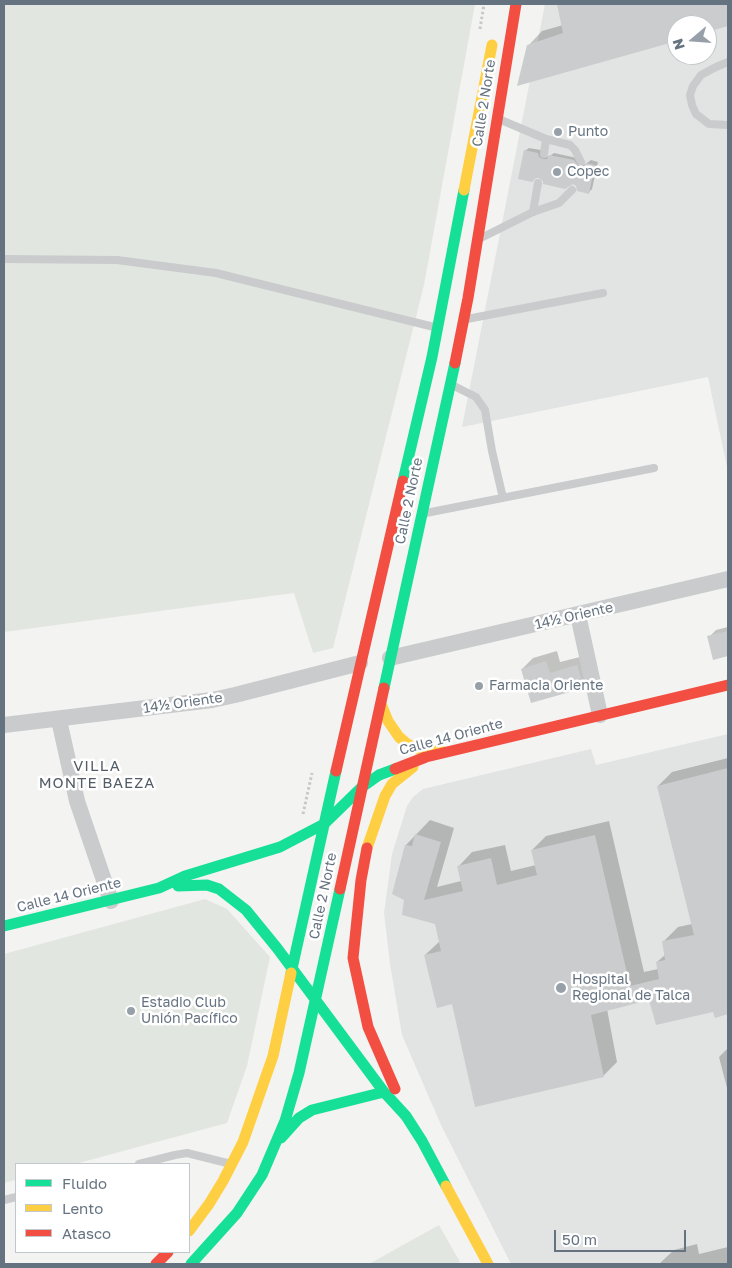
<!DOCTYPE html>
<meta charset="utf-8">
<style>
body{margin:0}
#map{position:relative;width:732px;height:1268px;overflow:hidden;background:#f3f3f2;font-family:"Golos Text",sans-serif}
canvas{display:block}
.frame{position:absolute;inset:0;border:5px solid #657380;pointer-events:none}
.legend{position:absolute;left:15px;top:1163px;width:175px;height:90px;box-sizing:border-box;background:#fff;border:1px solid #c1c7cc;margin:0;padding:6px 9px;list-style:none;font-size:15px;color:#657380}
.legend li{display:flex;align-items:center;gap:10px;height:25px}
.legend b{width:25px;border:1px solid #c1c7cc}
.north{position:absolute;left:667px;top:15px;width:50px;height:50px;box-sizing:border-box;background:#fff;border:1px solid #c1c7cc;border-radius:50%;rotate:252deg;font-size:14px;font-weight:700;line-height:20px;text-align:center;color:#657380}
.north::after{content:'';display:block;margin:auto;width:18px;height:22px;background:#97a0a8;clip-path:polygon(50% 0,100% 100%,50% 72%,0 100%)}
.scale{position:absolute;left:554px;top:1230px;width:132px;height:22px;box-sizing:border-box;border:2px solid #657380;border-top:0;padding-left:6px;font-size:15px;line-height:18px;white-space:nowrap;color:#657380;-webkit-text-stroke:4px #fff;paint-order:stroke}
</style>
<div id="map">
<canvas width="732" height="1268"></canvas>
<div class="frame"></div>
<ul class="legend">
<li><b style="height:6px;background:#16e098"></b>Fluido</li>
<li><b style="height:6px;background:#ffcf43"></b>Lento</li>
<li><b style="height:6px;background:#f24e42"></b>Atasco</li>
</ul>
<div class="north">N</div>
<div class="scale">50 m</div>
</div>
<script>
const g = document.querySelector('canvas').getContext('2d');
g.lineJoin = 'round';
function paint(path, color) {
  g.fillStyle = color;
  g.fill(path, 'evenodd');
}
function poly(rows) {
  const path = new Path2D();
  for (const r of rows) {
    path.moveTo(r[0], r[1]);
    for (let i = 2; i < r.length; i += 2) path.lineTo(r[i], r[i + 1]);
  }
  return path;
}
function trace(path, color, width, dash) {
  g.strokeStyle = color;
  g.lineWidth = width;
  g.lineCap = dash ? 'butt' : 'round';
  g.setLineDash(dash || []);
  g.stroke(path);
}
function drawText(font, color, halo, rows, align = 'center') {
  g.font = font + ' "Golos Text",sans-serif';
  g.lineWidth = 5;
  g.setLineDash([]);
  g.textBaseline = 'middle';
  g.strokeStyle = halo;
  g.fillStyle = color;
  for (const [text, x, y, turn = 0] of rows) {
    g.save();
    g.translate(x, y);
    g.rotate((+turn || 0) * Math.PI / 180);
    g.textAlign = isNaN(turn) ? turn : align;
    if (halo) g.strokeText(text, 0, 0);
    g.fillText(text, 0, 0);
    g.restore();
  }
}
paint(poly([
 [545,4,728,4,728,472,708,377,462,427],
 [677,25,707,25,707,55,677,55],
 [728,734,728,1264,511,1264,441,1125,402,1035,390,964,384,913,392,854,407,806,413,797,423,789,591,749,596,765]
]), '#e2e3e3');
paint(poly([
 [4,4,475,4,424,285,333,648,313,653,294,593,4,632],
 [205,899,227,909,270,957,247,1066,227,1123,75,1164,16,1164,16,1180,4,1183,4,954],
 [439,1225,460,1262,456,1264,369,1264]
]), '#e2e6e0');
paint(poly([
 [558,4,728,4,728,25,707,31,707,25,677,25,677,40,528,46,542,31,563,25],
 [529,148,541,150,542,153,546,157,550,156,554,153,577,158,584,165,591,160,598,162,592,189,589,192,573,183,525,151],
 [728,627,728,655,714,658,709,637,716,630],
 [557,651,560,662,588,655,594,676,583,687,522,669,533,658],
 [728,758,728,1018,727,1013,650,999,607,1009,617,1062,603,1076,425,955,440,941,436,923,406,900,406,845,430,820,454,828,437,887,461,881,458,867,472,852,505,845,511,871,536,865,532,850,546,836,609,821,644,972,658,969,657,962,666,954,663,942,678,927,692,924,658,786,672,772],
 [728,1048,728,1092,719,1057],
 [697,1244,699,1254,728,1247,728,1264,656,1264,660,1263,674,1250]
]), '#0003');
paint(poly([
 [557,4,728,4,728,26,707,32,707,25,677,25,677,41,517,86,527,45,563,33],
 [524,150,538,153,539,157,543,159,547,159,549,155,574,160,580,168,584,167,586,163,595,165,589,194,577,191,576,186,573,184,565,189,543,184,543,181,539,178,536,178,532,182,518,179],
 [728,631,728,656,713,660,707,636],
 [546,661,550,673,577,665,584,688,531,703,521,669],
 [728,768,728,1014,715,1018,713,1012,656,1025,649,1000,591,1015,604,1077,475,1107,452,1004,437,1008,424,955,441,951,435,924,402,915,404,900,392,894,405,845,412,846,415,834,441,842,424,900,463,891,457,866,491,858,497,885,537,875,531,850,595,835,630,986,659,979,656,962,665,960,662,941,694,935,657,786]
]), '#cbcccd');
trace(poly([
 [480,29,484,4],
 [303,814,312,773]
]), '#c8c8c8', 3, [2.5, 2.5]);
trace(poly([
 [728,62,716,67,701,75,693,86,690,95,692,105,696,114,709,124,728,125],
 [501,120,546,139,570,145,575,150,581,162],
 [544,154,546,139],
 [533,212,538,183],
 [483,237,533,212,559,203,572,190],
 [4,259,117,260,216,273,434,327],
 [467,319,603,293],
 [454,386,476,397,485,410,492,451,503,498],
 [426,513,654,468],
 [139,1164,175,1155,187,1153,227,1163],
 [4,1200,16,1197]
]), '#c9cbcc', 8);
trace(poly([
 [578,615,600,715],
 [390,658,728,579],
 [59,720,77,801,111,901],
 [4,725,212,700,235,695,360,663]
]), '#c9cbcc', 16);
trace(poly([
 [403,481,432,357,464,190],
 [384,688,455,363],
 [178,886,207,885,219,889,246,910,277,948,384,1092,406,1116,422,1141,446,1186],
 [4,926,159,888,185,876,280,847,324,824,362,787,379,775,395,769],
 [291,973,336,771],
 [281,1138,299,1118,312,1110,384,1092],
 [191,1264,237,1213,262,1175,285,1121,299,1073,340,889]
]), '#16e098', 11);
trace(poly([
 [464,190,492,45],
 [381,704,388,721,399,737,406,743,417,749,444,752],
 [367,848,385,796,392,784,413,767],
 [446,1186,488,1264],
 [189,1231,209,1204,223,1181,243,1142,273,1056,291,973]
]), '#ffcf43', 11);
trace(poly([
 [455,363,468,298,516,4],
 [395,769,426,757,728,685],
 [336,771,403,481],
 [367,848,361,880,353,958,368,1027,395,1089],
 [340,889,384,688],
 [156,1264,168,1252]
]), '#f24e42', 11);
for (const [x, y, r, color] of [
 [558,132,5,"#97a0a8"],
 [557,172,5,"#97a0a8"],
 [479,686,5,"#97a0a8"],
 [561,988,6,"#97a0a8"],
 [131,1011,5,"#97a0a8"]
]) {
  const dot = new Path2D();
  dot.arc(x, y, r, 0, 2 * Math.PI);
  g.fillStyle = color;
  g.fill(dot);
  trace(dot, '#fff', 2);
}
drawText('14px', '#657380', '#fff', [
 ["Calle 2 Norte",484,103,-81],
 ["Calle 2 Norte",409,501,-78],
 ["14½ Oriente",574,616,-13],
 ["14½ Oriente",183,703,-8],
 ["Calle 14 Oriente",451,737,-15],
 ["Calle 14 Oriente",69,895,-14],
 ["Calle 2 Norte",323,896,-78]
]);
drawText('14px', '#657380', '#fff', [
 ["Punto",568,132],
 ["Copec",567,172],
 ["Farmacia Oriente",489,686],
 ["Hospital",572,980],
 ["Regional de Talca",572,996],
 ["Estadio Club",141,1003],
 ["Unión Pacífico",141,1019]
], 'left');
g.letterSpacing = '1px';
drawText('15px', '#535d66', '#fff', [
 ["VILLA",97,766],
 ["MONTE BAEZA",97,783]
]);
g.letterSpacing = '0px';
</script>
